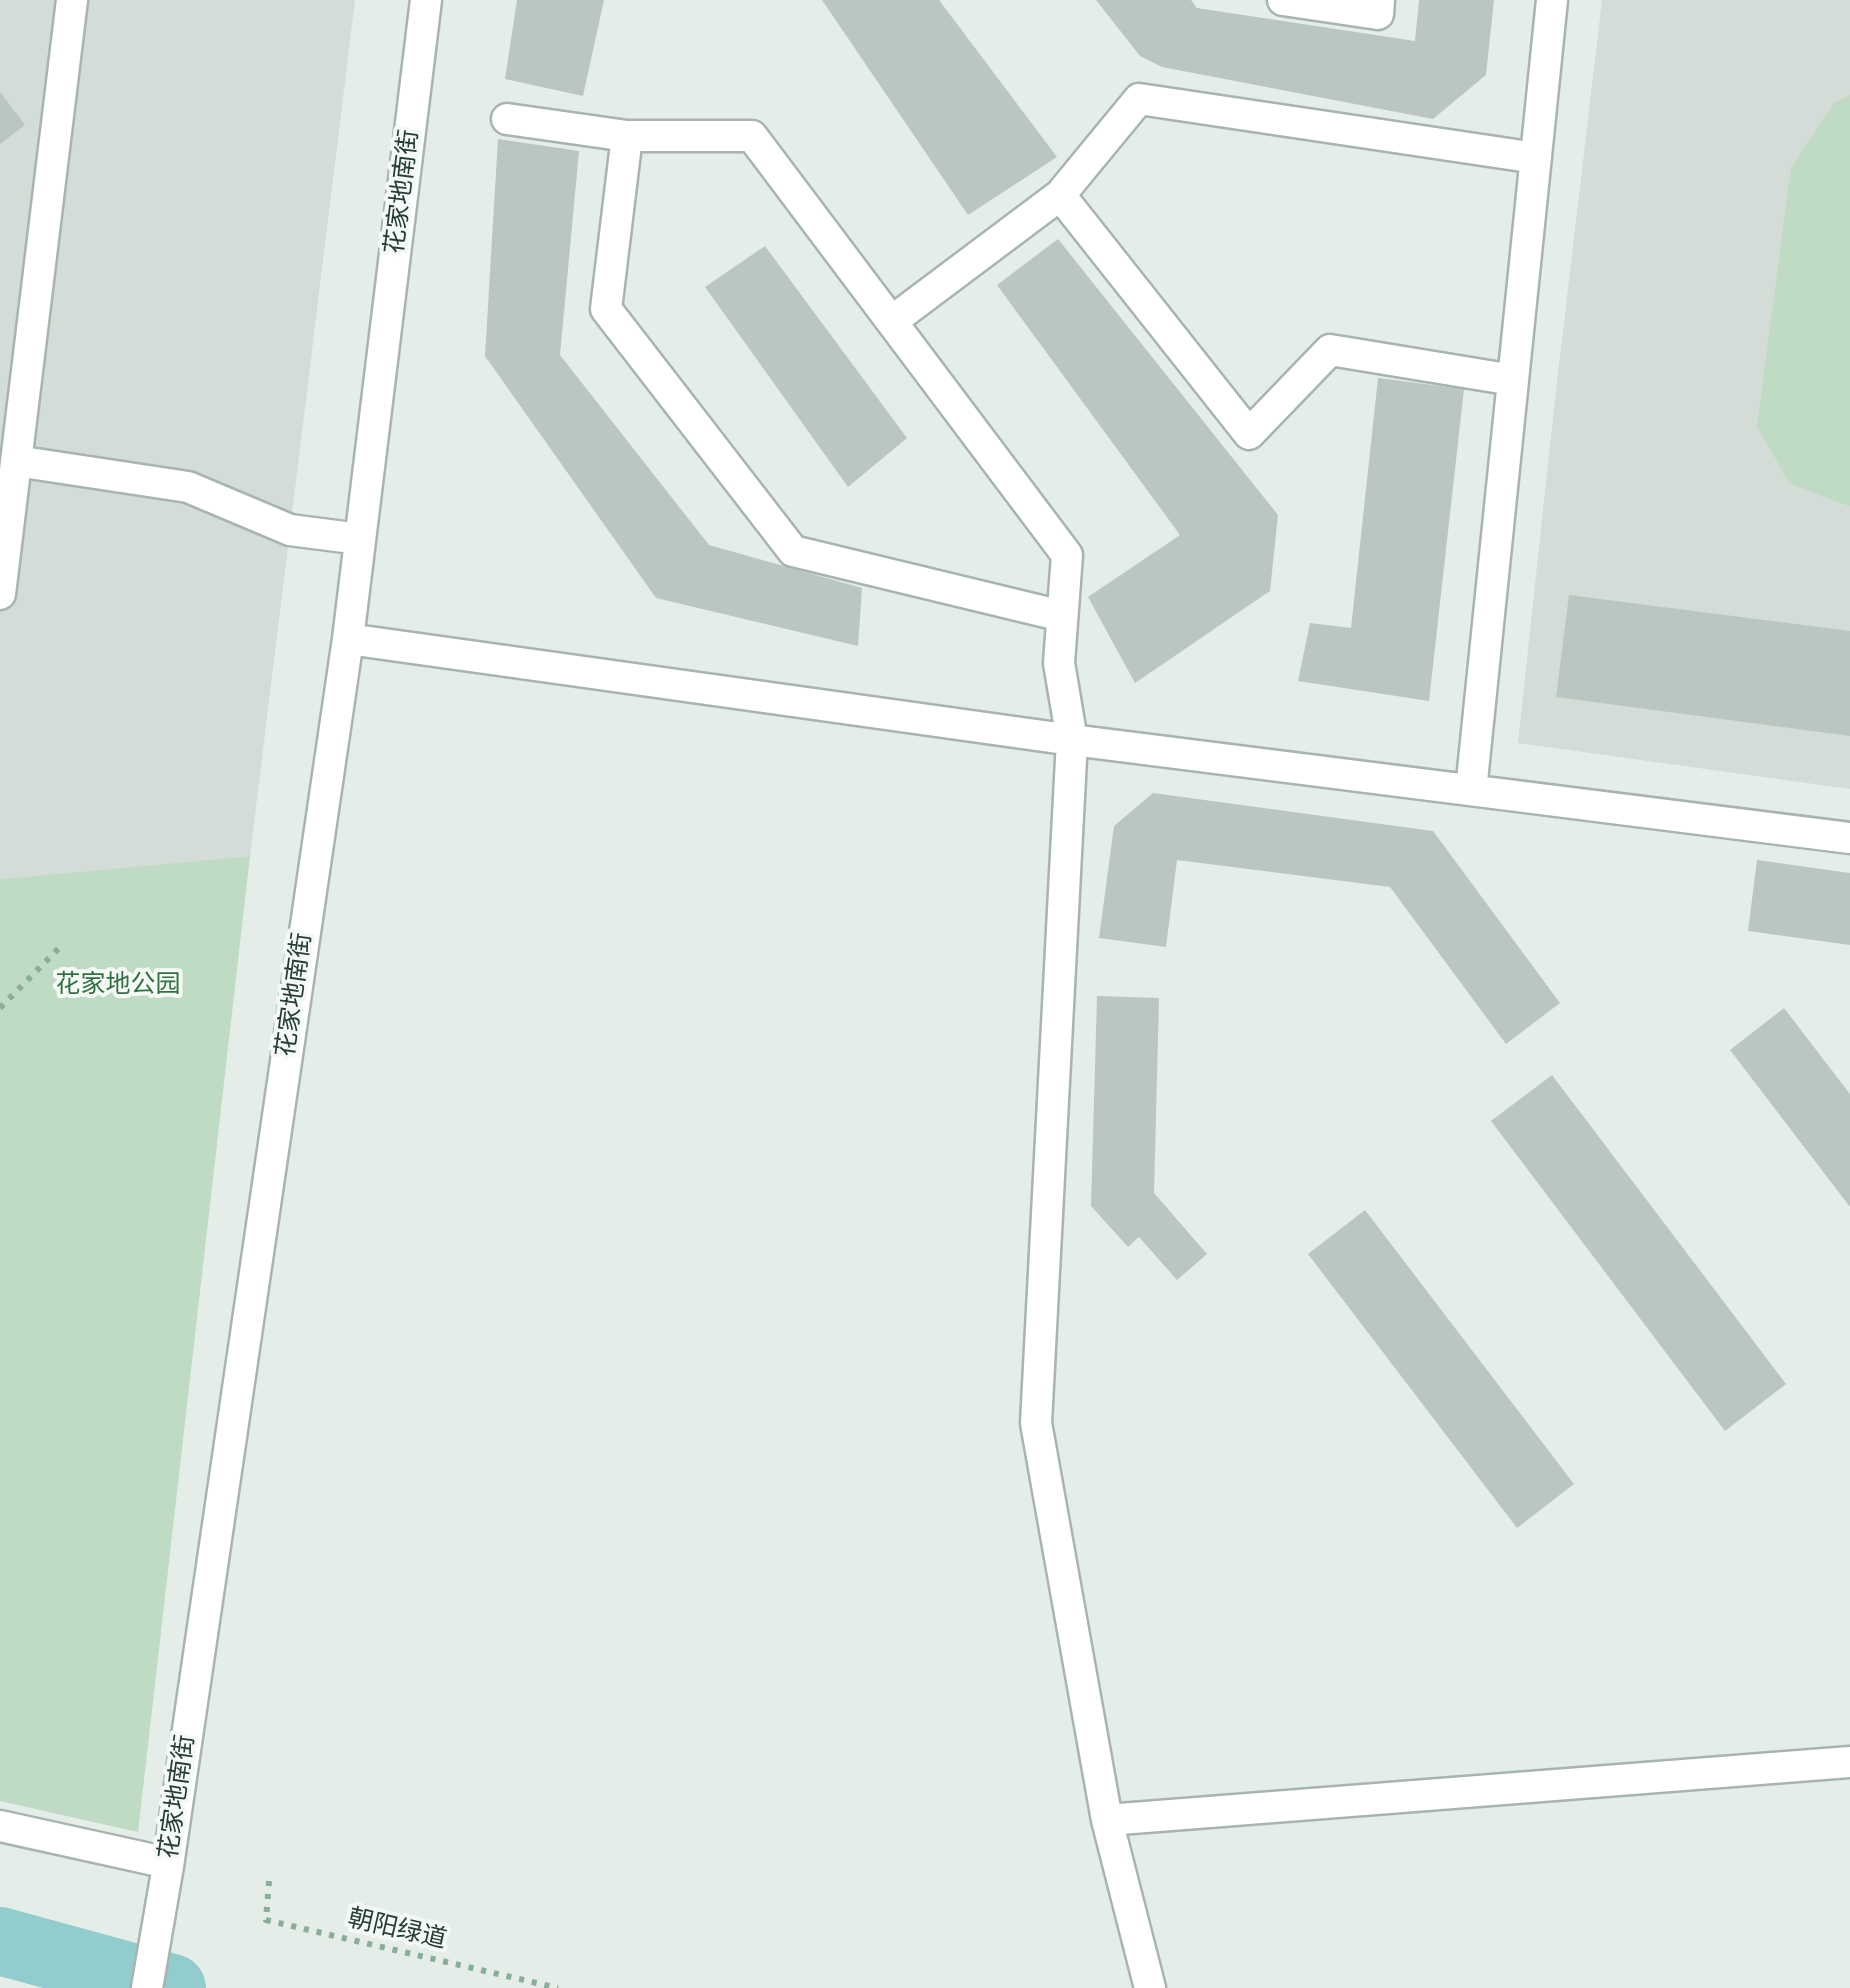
<!DOCTYPE html>
<meta charset="utf-8">
<style>
body{margin:0}
canvas{display:block;background:#e4ede8}
</style>
<canvas width="1850" height="1988"></canvas>
<script>
const g = document.querySelector('canvas').getContext('2d');
g.lineJoin = 'round';
function paint(path, color) {
  g.fillStyle = color;
  g.fill(path, 'evenodd');
}
function poly(rows) {
  const path = new Path2D();
  for (const r of rows) {
    path.moveTo(r[0], r[1]);
    for (let i = 2; i < r.length; i += 2) path.lineTo(r[i], r[i + 1]);
  }
  return path;
}
function trace(path, color, width, dash) {
  g.strokeStyle = color;
  g.lineWidth = width;
  g.lineCap = dash ? 'butt' : 'round';
  g.setLineDash(dash || []);
  g.stroke(path);
}
function drawText(font, color, halo, rows, align = 'center') {
  g.font = font + ' "DejaVu Sans","Noto Sans SC",sans-serif';
  g.lineWidth = 8;
  g.setLineDash([]);
  g.textBaseline = 'middle';
  g.strokeStyle = halo;
  g.fillStyle = color;
  for (const [text, x, y, turn = 0] of rows) {
    g.save();
    g.translate(x, y);
    g.rotate((+turn || 0) * Math.PI / 180);
    g.textAlign = isNaN(turn) ? turn : align;
    if (halo) g.strokeText(text, 0, 0);
    g.fillText(text, 0, 0);
    g.restore();
  }
}
paint(poly([
 [0,0,355,0,250,856,0,879],
 [1602,0,1850,0,1850,789,1518,743,1555,399]
]), '#d3dcd6');
paint(poly([
 [1850,95,1850,506,1849,506,1790,484,1757,426,1791,168,1834,103],
 [250,856,138,1832,0,1801,0,879]
]), '#bfdbc3');
trace(poly([
 [0,1941,172,1988]
]), '#92cccc', 68);
paint(poly([
 [517,0,604,0,583,96,505,79],
 [822,0,939,0,1057,157,968,215],
 [1096,0,1191,0,1197,8,1415,41,1419,0,1494,0,1486,75,1433,119,1162,67,1140,56],
 [0,92,25,125,0,144],
 [498,139,579,151,560,355,709,545,862,588,858,646,656,598,485,356],
 [1058,239,1278,515,1270,591,1135,683,1088,597,1180,535,997,285],
 [765,246,907,438,848,487,705,287],
 [1378,378,1464,389,1429,701,1298,681,1310,623,1351,628],
 [1569,595,1850,631,1850,736,1556,697],
 [1153,793,1433,831,1560,1003,1506,1044,1390,887,1177,860,1166,947,1099,938,1114,826],
 [1757,860,1850,873,1850,945,1748,931],
 [1097,996,1159,998,1154,1193,1207,1254,1177,1280,1139,1237,1128,1247,1091,1206],
 [1784,1008,1850,1094,1850,1207,1730,1050],
 [1552,1075,1786,1384,1725,1431,1491,1121],
 [1365,1210,1574,1484,1517,1528,1308,1254]
]), '#bac7c0');
const minor = poly([
 [1283,0,1378,14,1379,0],
 [507,119,627,136,752,136,1067,555,1059,663,1072,740,1036,1423,1107,1820,1150,1988],
 [627,136,606,309,793,551,1062,616],
 [1060,195,1249,434,1330,350,1513,380],
 [892,321,1060,195,1139,99,1536,158],
 [16,461,188,487,290,530,360,539],
 [0,594,72,0],
 [348,639,1072,740,1850,838],
 [1471,790,1552,0],
 [1107,1820,1850,1762],
 [0,1826,168,1863],
 [147,1988,168,1866,348,639,426,0]
]);
trace(minor, '#a7b5ae', 35);
trace(poly([
 [0,1008,63,944],
 [269,1881,266,1920,558,1988]
]), '#88ad9c', 6, [5, 8]);
trace(minor, '#fff', 30);
drawText('25px', '#253d33', '#f5f9f6', [
 ["花家地南街",403,192,-83],
 ["花家地南街",295,995,-82],
 ["花家地南街",178,1797,-82],
 ["朝阳绿道",397,1930,13]
]);
drawText('25px', '#337041', '#f5f9f6', [
 ["花家地公园",118,985]
]);
</script>
